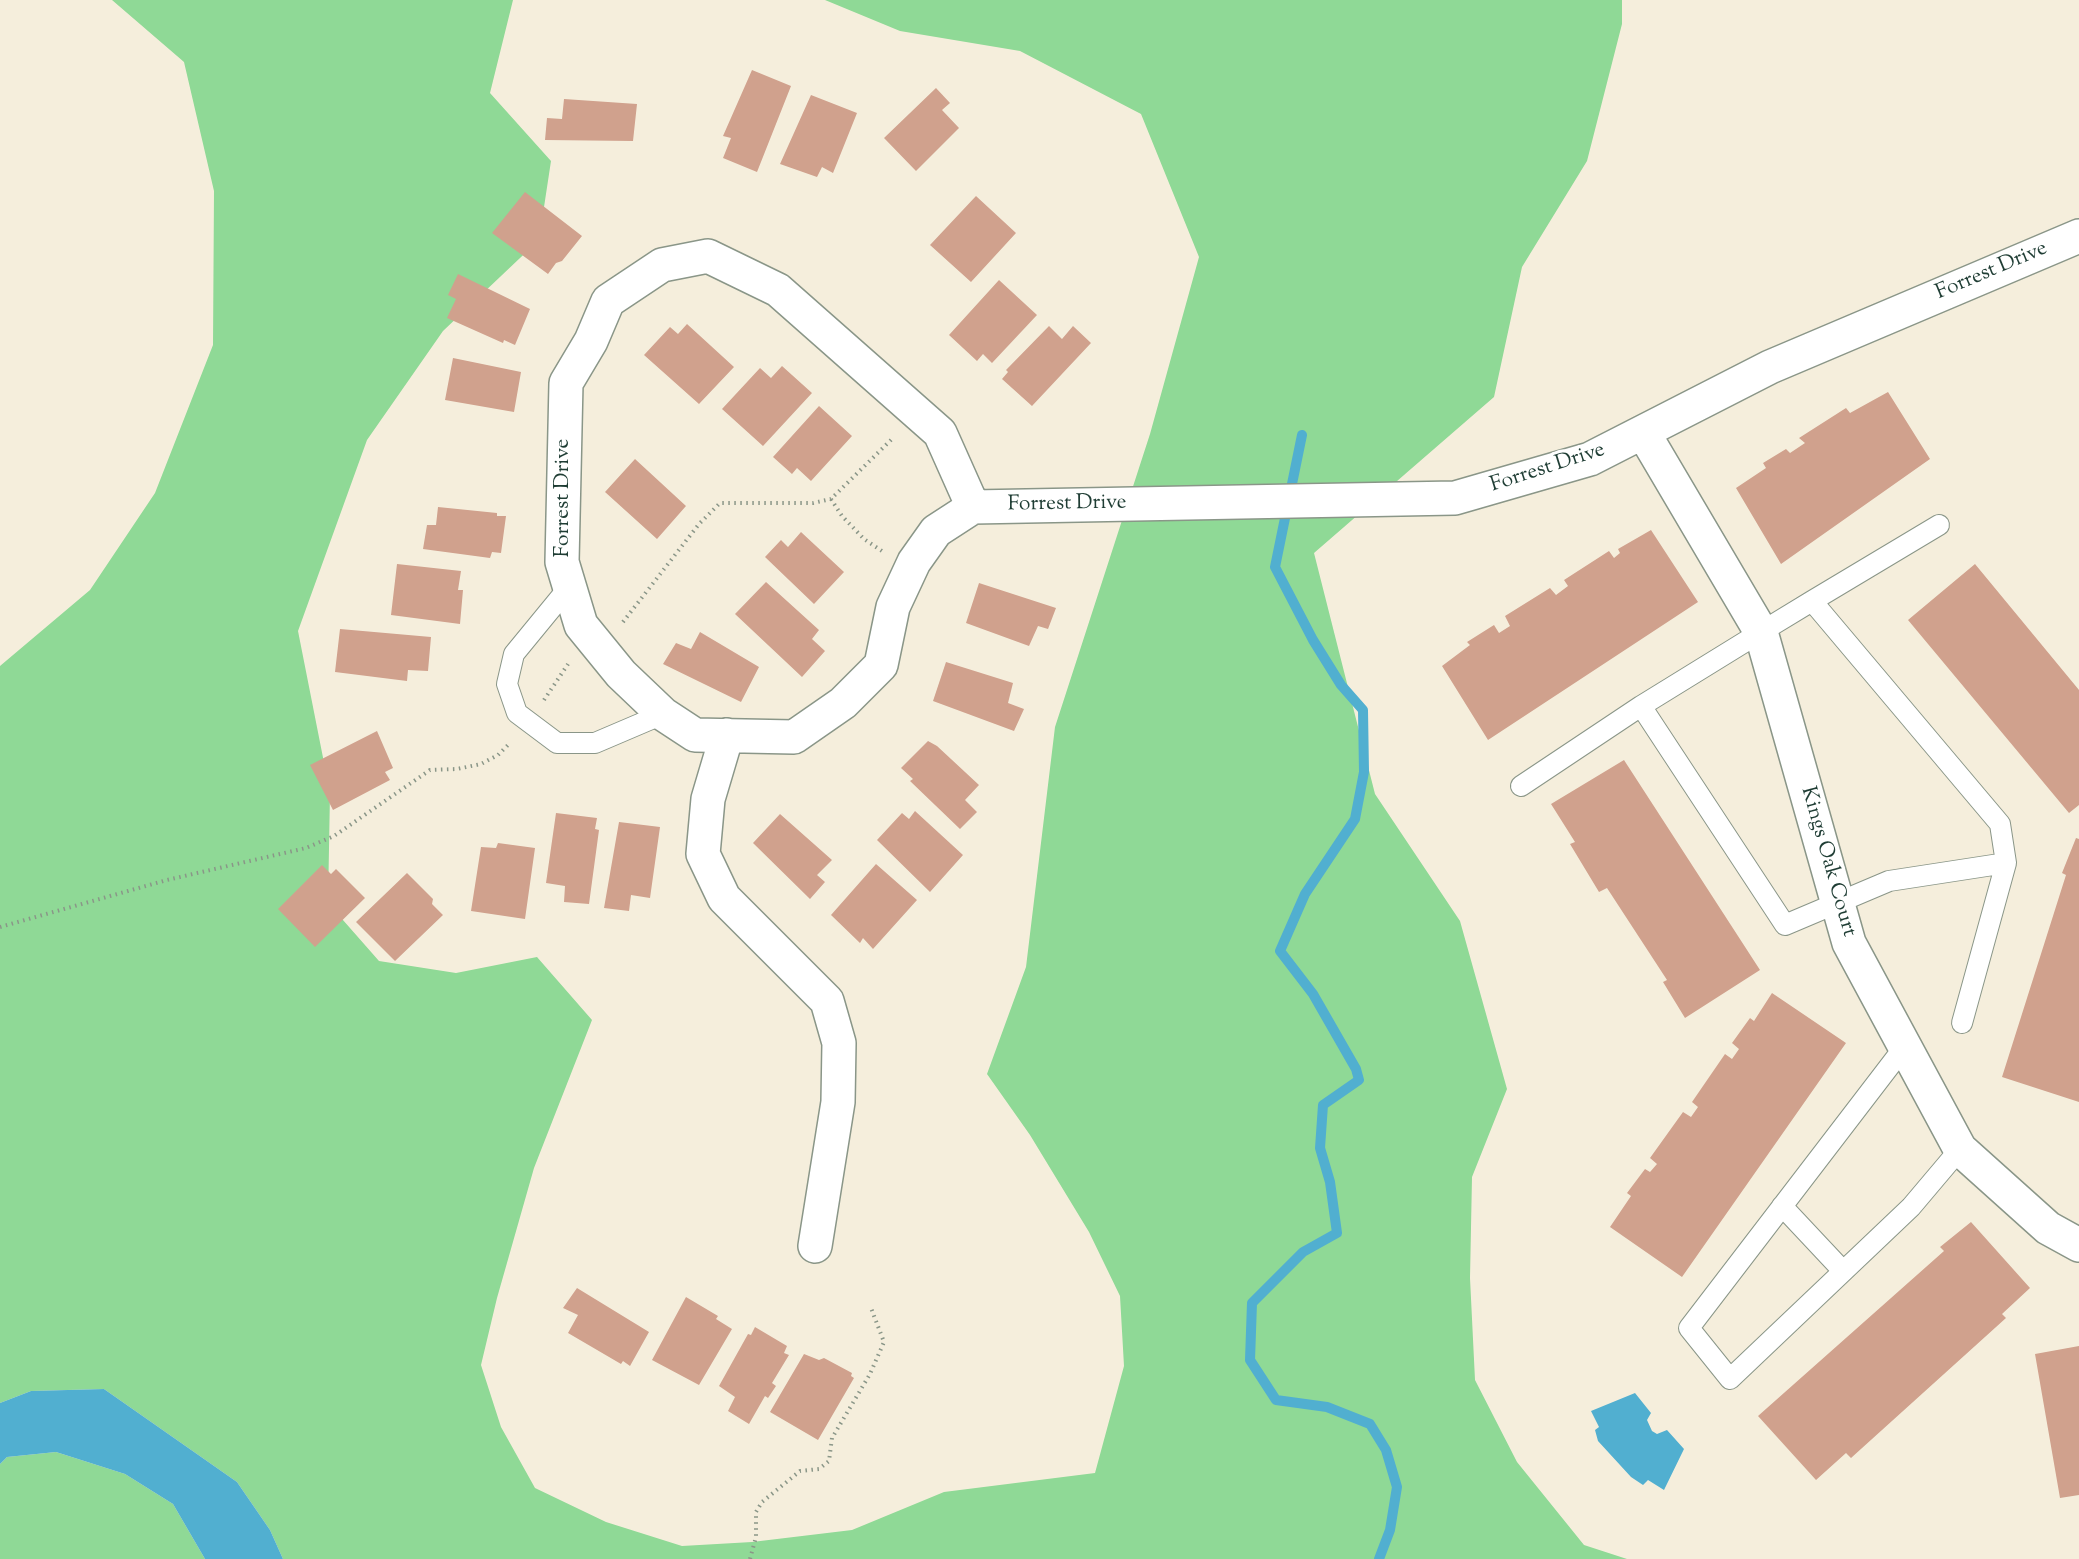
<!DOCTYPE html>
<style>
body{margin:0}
canvas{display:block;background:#f5eedc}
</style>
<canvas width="2079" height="1559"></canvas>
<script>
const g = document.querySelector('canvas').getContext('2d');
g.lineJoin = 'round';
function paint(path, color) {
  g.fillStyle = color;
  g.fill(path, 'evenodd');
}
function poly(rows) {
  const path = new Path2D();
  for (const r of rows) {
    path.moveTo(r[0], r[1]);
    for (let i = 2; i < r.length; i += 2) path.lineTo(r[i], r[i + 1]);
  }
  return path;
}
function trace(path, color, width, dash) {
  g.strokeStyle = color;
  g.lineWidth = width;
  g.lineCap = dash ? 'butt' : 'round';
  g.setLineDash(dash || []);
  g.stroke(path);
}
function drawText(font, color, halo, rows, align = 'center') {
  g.font = font + ' "Sorts Mill Goudy",serif';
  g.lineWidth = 6;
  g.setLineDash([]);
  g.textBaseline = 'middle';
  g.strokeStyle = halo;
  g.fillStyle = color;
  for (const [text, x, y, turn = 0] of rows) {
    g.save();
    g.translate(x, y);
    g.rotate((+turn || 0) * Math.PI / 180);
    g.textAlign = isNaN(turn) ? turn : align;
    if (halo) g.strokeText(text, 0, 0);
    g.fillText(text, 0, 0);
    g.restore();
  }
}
paint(poly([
 [112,0,513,0,490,93,551,161,539,240,443,331,367,440,298,631,330,793,328,903,379,961,456,973,537,957,592,1020,534,1168,497,1298,481,1365,501,1427,535,1488,606,1522,682,1546,752,1542,852,1530,944,1492,1095,1473,1124,1366,1120,1296,1089,1232,1030,1135,987,1074,1026,967,1055,727,1150,434,1199,257,1141,114,1020,51,900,31,825,0,1622,0,1622,24,1587,161,1522,267,1494,397,1314,553,1375,794,1460,921,1507,1089,1472,1177,1470,1278,1475,1380,1517,1462,1584,1545,1627,1559,283,1559,270,1530,237,1482,104,1389,31,1391,0,1403,0,666,90,590,155,493,213,345,214,191,184,62],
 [56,1452,125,1474,173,1504,205,1559,0,1559,0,1464,7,1457]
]), '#8fd996');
paint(poly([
 [104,1389,237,1482,270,1530,283,1559,205,1559,173,1504,125,1474,56,1452,7,1457,0,1464,0,1403,31,1391],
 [1635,1393,1651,1413,1647,1420,1652,1431,1657,1434,1667,1430,1684,1449,1664,1490,1648,1480,1643,1485,1631,1477,1598,1441,1595,1430,1599,1427,1591,1411]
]), '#51afd0');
trace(poly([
 [1302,435,1275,567,1313,640,1341,685,1363,710,1364,772,1355,819,1305,894,1280,951,1313,994,1356,1069,1359,1080,1323,1105,1320,1148,1330,1182,1337,1233,1303,1252,1252,1303,1250,1360,1276,1400,1327,1407,1370,1424,1386,1450,1397,1487,1390,1530,1379,1559]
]), '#51afd0', 10);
paint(poly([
 [752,70,791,86,757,172,723,158,731,138,723,136],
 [936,88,950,103,942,110,959,128,916,171,884,138],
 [811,95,857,113,833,173,822,167,817,177,780,164],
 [564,99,637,104,633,141,545,140,547,118,562,119],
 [525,192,582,236,562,261,556,263,548,274,492,233],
 [976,196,1016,233,971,282,930,245],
 [458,274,530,309,515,345,504,340,503,343,447,318,456,299,448,295],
 [999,280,1037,315,992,363,983,354,977,361,949,335],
 [687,324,734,367,699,404,644,355,670,327,678,334],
 [1049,326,1062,339,1073,326,1091,343,1032,406,1002,379,1008,372,1006,370],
 [453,358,521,372,514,412,445,400],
 [782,366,812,393,763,446,722,409,760,368,771,378],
 [1888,392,1930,459,1781,564,1736,488,1766,468,1763,463,1786,449,1790,453,1805,443,1799,438,1846,408,1850,413],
 [819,406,852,436,811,481,797,468,792,474,773,457],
 [635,459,686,506,657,539,605,492],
 [438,507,497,513,497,516,506,516,501,553,492,552,490,558,423,549,427,525,436,525],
 [1651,530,1698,602,1488,740,1442,666,1470,645,1467,642,1494,625,1499,633,1510,626,1505,616,1550,588,1556,595,1568,586,1564,580,1609,551,1614,558,1620,553,1618,549],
 [801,532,844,572,814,604,765,557,781,540,788,547],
 [397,564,461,571,458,590,463,590,460,624,391,615],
 [1975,564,2079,690,2079,805,2069,813,1908,620],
 [766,582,819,630,812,639,825,651,802,677,735,614],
 [979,583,1056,608,1048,629,1038,626,1029,646,966,623],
 [340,629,431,637,428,671,408,670,407,681,335,672],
 [700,632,759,667,741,702,663,664,676,643,691,649],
 [946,662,1013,683,1008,703,1024,709,1014,731,933,701],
 [377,731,393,768,385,772,390,780,333,810,310,765],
 [928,741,937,746,979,785,965,800,977,812,960,829,910,781,913,779,901,768],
 [1624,760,1760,970,1685,1018,1663,982,1667,980,1607,888,1599,892,1570,844,1575,842,1551,804],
 [915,811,963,855,930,892,877,840,902,813,909,819],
 [556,813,597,818,595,829,599,830,589,904,564,902,565,886,546,883],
 [780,814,832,860,817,875,825,882,810,899,753,843],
 [619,822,660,827,650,898,631,895,629,911,604,908],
 [2076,838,2079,839,2079,1102,2002,1077,2066,875,2062,873],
 [498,843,535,848,525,919,471,911,481,847,496,848],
 [876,864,917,900,873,949,863,938,860,943,831,915],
 [322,865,331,874,336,869,365,898,315,947,278,909],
 [407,873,433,899,432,904,443,915,395,961,356,922],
 [1772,993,1846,1043,1682,1277,1610,1227,1631,1196,1627,1193,1645,1169,1650,1172,1657,1164,1650,1158,1683,1112,1691,1117,1698,1107,1692,1102,1725,1054,1732,1059,1739,1049,1732,1043,1750,1018,1754,1021],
 [1971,1222,2030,1288,2002,1314,2006,1318,1851,1458,1846,1453,1816,1480,1758,1416,1944,1251,1940,1247],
 [577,1288,649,1332,630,1366,623,1361,621,1364,568,1333,578,1315,563,1308],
 [686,1297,718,1316,716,1319,732,1329,699,1385,652,1360],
 [755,1327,787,1346,784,1353,789,1355,772,1383,776,1386,768,1398,765,1396,749,1424,728,1411,735,1397,719,1386,748,1334,751,1335],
 [2079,1346,2079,1495,2060,1498,2035,1354],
 [804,1354,819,1360,824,1358,852,1373,851,1376,854,1378,818,1440,770,1412]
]), '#d0a18d');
const lane = poly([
 [569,587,514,654,507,684,517,713,557,743,595,743,663,714],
 [1812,601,2000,824,2006,863,1889,881,1785,925,1641,706,1761,632,1812,601,1939,525],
 [1521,786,1641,706],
 [1962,1023,2006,863],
 [1905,1046,1689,1328,1730,1379,1911,1207,1960,1149],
 [1782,1206,1843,1271]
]);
const street = poly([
 [1643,432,1761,632,1849,943,1960,1149,2048,1228,2079,1245],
 [973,507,936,531,914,562,893,607,881,665,843,703,794,737,695,735,663,714,621,674,581,625,562,562,566,383,591,341,608,301,662,265,708,256,778,290,940,433,973,507,1455,498,1590,459,1770,367,2079,236],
 [727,735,708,799,703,854,724,898,827,1001,839,1043,838,1102,815,1246]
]);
trace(lane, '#8a9688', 22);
trace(street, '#8a9688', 36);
trace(poly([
 [831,499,842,516,864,539,882,551],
 [623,622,699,524,720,503,813,503,831,499,894,437],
 [544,700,568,664],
 [0,927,167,880,306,848,334,836,430,770,457,769,481,764,498,755,510,743],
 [750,1559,756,1537,756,1512,762,1502,800,1471,819,1469,829,1461,832,1438,870,1374,884,1342,871,1308]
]), '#8a9688', 4, [1.5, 4.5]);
trace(lane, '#fff', 20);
trace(street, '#fff', 33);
drawText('21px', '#1f3d34', '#fff', [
 ["Forrest Drive",1992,272,-23],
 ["Forrest Drive",1548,469,-18],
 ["Forrest Drive",564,498,-90],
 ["Forrest Drive",1067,505,-1],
 ["Kings Oak Court",1827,862,74]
]);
</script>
